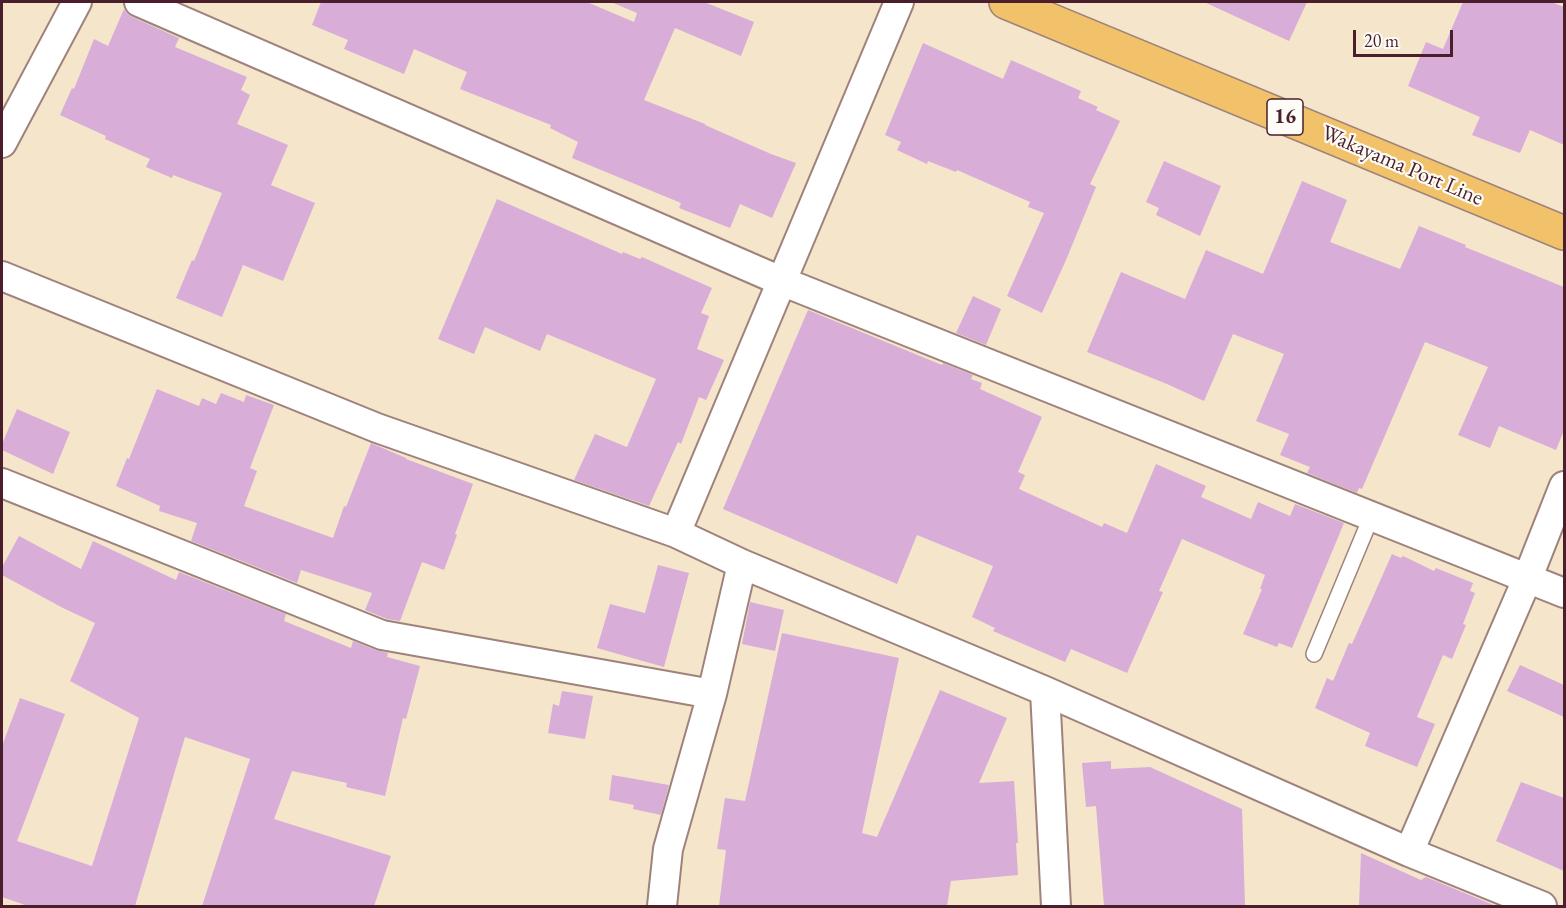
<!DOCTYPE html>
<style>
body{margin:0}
#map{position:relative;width:1566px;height:908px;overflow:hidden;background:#f4e5cb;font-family:"EB Garamond",serif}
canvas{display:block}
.frame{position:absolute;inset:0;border:3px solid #4a1f2b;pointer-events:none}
.scale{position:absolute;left:1353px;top:30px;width:100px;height:27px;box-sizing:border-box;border:3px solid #4a1f2b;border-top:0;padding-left:8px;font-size:18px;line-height:21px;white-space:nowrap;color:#4a1f2b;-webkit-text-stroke:4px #fdfcf7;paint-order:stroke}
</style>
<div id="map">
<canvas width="1566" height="908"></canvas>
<div class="frame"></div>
<div class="scale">20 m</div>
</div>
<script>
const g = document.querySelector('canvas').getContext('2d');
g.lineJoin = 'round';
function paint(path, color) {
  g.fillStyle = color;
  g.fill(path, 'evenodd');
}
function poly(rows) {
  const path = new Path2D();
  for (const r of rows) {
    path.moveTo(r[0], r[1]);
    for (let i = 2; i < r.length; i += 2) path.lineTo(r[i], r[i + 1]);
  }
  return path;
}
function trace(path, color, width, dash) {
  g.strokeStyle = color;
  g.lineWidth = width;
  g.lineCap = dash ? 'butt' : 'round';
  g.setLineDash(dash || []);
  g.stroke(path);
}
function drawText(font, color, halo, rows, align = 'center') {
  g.font = font + ' "EB Garamond",serif';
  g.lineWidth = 4.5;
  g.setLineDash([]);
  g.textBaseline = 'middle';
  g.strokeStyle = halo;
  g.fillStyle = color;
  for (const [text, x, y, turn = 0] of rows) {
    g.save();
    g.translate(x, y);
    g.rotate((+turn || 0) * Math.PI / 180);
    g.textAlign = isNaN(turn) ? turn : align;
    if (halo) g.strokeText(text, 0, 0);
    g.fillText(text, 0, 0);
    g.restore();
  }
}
paint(poly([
 [321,2,587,2,634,22,637,13,611,2,704,2,754,22,741,56,675,28,644,100,705,124,705,125,771,154,796,163,772,218,740,204,730,228,679,208,681,203,572,158,578,142,550,128,551,125,460,89,467,72,414,49,404,74,344,49,348,40,312,25],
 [1204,2,1307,2,1289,41],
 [1463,2,1551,2,1564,7,1564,145,1530,130,1520,153,1472,135,1480,117,1408,86,1426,42,1443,49],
 [124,9,126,12,132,17,179,38,175,47,247,77,241,90,250,95,237,124,288,145,271,185,315,203,283,281,243,265,222,317,176,298,192,260,194,261,222,193,173,175,172,178,146,167,150,159,105,139,106,136,60,115,72,88,74,89,94,39,108,46],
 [923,43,1003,79,1011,60,1081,91,1078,98,1098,107,1096,110,1120,121,1090,184,1096,187,1066,260,1042,313,1007,296,1044,213,1028,207,1030,202,957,170,956,172,928,161,927,164,897,150,901,142,885,135],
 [1164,161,1221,186,1200,236,1156,215,1159,208,1146,202],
 [1302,181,1347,200,1330,242,1400,269,1419,226,1466,245,1465,247,1564,287,1564,430,1556,450,1499,426,1490,448,1458,435,1488,367,1425,342,1362,489,1359,488,1357,493,1307,473,1310,467,1280,455,1289,434,1256,421,1284,354,1233,334,1204,401,1167,384,1087,352,1121,272,1185,299,1206,250,1263,274],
 [497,199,622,254,623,252,640,259,642,257,712,288,701,313,709,316,697,349,724,360,706,400,699,397,681,444,678,442,649,506,574,480,595,434,627,447,656,379,547,334,540,351,485,327,474,354,438,339],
 [973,296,1001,309,986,345,956,333],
 [808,310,942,365,943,363,973,375,971,379,982,383,980,389,1042,417,1018,472,1025,475,1019,489,1102,527,1104,523,1127,533,1156,464,1206,486,1201,497,1251,519,1258,502,1290,516,1295,504,1344,523,1292,648,1279,643,1277,647,1243,634,1262,589,1260,589,1265,575,1182,539,1159,591,1163,592,1127,673,1071,649,1065,662,993,631,995,628,972,617,993,566,917,535,897,584,723,509],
 [157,389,199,406,202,398,216,404,221,393,244,402,246,395,274,405,250,468,257,471,244,506,333,538,344,506,346,507,371,443,406,458,406,459,473,484,455,534,457,535,444,570,422,562,400,621,387,619,365,610,372,593,301,570,297,583,191,541,197,523,159,511,160,506,116,486,127,458,129,459],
 [17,409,70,432,53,474,2,450,2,444],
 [19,536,81,569,93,541,176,580,179,572,286,614,284,621,351,648,353,641,376,650,388,653,387,657,420,666,406,719,403,718,385,796,346,787,347,783,292,771,274,819,391,856,374,906,202,906,250,759,185,737,135,906,28,906,2,897,2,746,20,698,65,714,17,841,92,866,139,718,70,681,95,623,63,608,2,575,2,567],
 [1392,554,1401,558,1403,556,1434,571,1436,568,1473,583,1470,591,1475,593,1463,624,1466,625,1452,659,1443,655,1417,717,1435,724,1417,767,1365,746,1370,733,1315,708,1327,678,1333,681,1349,643,1352,644],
 [658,565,689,573,664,667,597,648,610,604,645,613],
 [750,602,784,610,775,651,742,644],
 [782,633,899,658,862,833,877,837,940,690,1007,718,979,783,1014,781,1018,843,1016,843,1018,875,951,881,947,906,719,906,726,850,717,849,725,798,745,801],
 [1520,665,1564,685,1564,717,1507,691],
 [562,691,593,696,585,739,548,733,553,704,559,706],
 [1111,761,1111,769,1150,767,1242,809,1245,906,1104,906,1096,806,1086,807,1082,763],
 [612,775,669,785,661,815,633,809,634,805,609,800],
 [1521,782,1564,798,1564,871,1496,841],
 [1361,853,1421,880,1426,877,1496,906,1359,906]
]), '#d8aed8');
const service = poly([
 [1314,654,1372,515]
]);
const minor = poly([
 [139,2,781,281,1564,593],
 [2,143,77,2],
 [2,276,377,428,676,533,742,564,1045,691,1409,852],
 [2,483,382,635,712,694],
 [676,533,899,2],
 [1045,691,1056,906],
 [662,906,668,849,712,694,742,564],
 [1542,906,1409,852,1528,577,1564,486]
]);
const primary = poly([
 [1006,2,1564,233]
]);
trace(service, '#9f827b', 18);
trace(minor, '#9f827b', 32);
trace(primary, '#9f827b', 36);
trace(service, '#fff', 15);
trace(minor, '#fff', 28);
trace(primary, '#f2c26a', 33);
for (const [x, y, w] of [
 [1285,117,36]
]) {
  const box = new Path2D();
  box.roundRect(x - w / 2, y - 18, w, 36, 4.5);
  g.fillStyle = '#fdfcf7';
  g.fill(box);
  trace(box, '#4a1f2b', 1.5);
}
drawText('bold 21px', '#4a1f2b', null, [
 ["16",1285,117]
]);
drawText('22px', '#4a1f2b', '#fdfcf7', [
 ["Wakayama Port Line",1402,166,23]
]);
</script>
